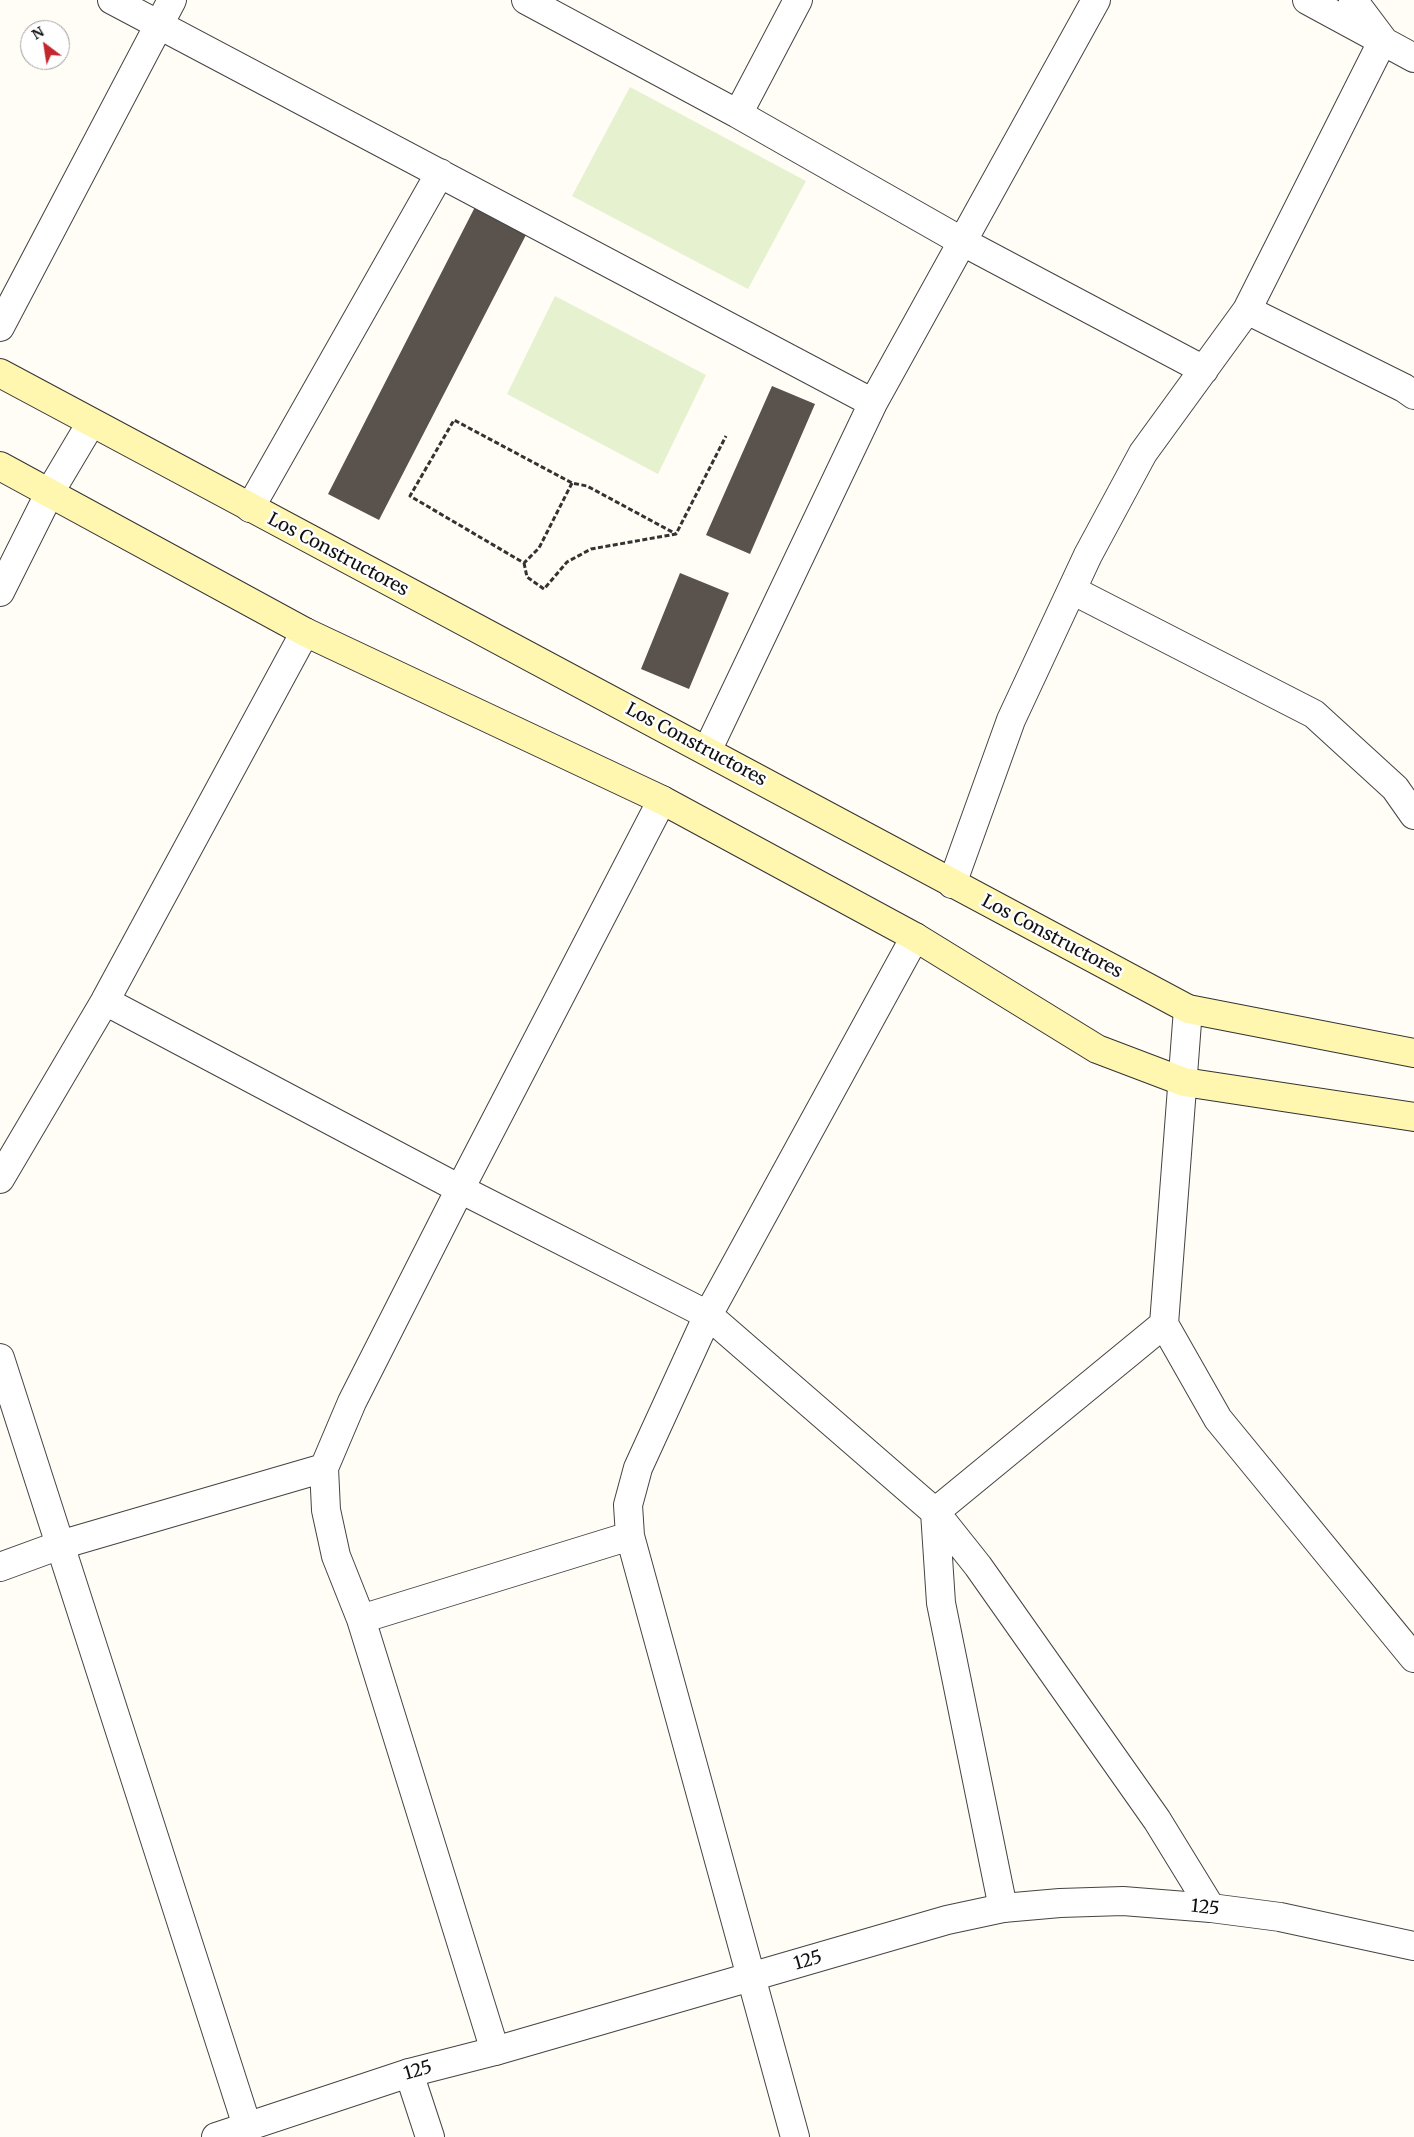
<!DOCTYPE html>
<style>
body{margin:0}
#map{position:relative;width:1414px;height:2137px;overflow:hidden;background:#fffdf5;font-family:Merriweather,serif}
canvas{display:block}
.north{position:absolute;left:20px;top:20px;width:50px;height:50px;box-sizing:border-box;background:#fff;border:1px solid #a0a0a0;border-radius:50%;rotate:329deg;font-size:14px;font-weight:700;line-height:20px;text-align:center;color:#111}
.north::after{content:'';display:block;margin:auto;width:18px;height:22px;background:#c4262e;clip-path:polygon(50% 0,100% 100%,50% 72%,0 100%)}
</style>
<div id="map">
<canvas width="1414" height="2137"></canvas>
<div class="north">N</div>
</div>
<script>
const g = document.querySelector('canvas').getContext('2d');
g.lineJoin = 'round';
function paint(path, color) {
  g.fillStyle = color;
  g.fill(path, 'evenodd');
}
function poly(rows) {
  const path = new Path2D();
  for (const r of rows) {
    path.moveTo(r[0], r[1]);
    for (let i = 2; i < r.length; i += 2) path.lineTo(r[i], r[i + 1]);
  }
  return path;
}
function trace(path, color, width, dash) {
  g.strokeStyle = color;
  g.lineWidth = width;
  g.lineCap = dash ? 'butt' : 'round';
  g.setLineDash(dash || []);
  g.stroke(path);
}
function drawText(font, color, halo, rows, align = 'center') {
  g.font = font + ' Merriweather,serif';
  g.lineWidth = 5;
  g.setLineDash([]);
  g.textBaseline = 'middle';
  g.strokeStyle = halo;
  g.fillStyle = color;
  for (const [text, x, y, turn = 0] of rows) {
    g.save();
    g.translate(x, y);
    g.rotate((+turn || 0) * Math.PI / 180);
    g.textAlign = isNaN(turn) ? turn : align;
    if (halo) g.strokeText(text, 0, 0);
    g.fillText(text, 0, 0);
    g.restore();
  }
}
paint(poly([
 [630,87,806,181,748,289,572,196],
 [555,296,706,375,658,474,507,394]
]), '#e6f2cf');
paint(poly([
 [475,207,527,233,379,520,328,494],
 [772,386,815,404,750,554,706,535],
 [680,573,729,593,689,689,641,669]
]), '#5a524d');
const minor = poly([
 [112,0,873,403],
 [526,0,738,114,963,242,1204,370],
 [1307,0,1414,58],
 [738,114,798,0],
 [1247,310,1404,388,1414,395],
 [0,327,172,0],
 [250,508,440,173],
 [1072,590,1314,714,1395,788,1414,815],
 [0,592,50,492,91,423],
 [707,751,873,403,1096,0],
 [952,884,1011,720,1088,555,1143,453,1247,310,1383,40,1353,0],
 [105,1001,460,1189,708,1315,935,1512,978,1566,1157,1820,1211,1908],
 [1188,1009,1164,1324,1218,1419,1414,1658],
 [0,1179,105,1001,305,632],
 [0,1358,247,2126],
 [935,1512,941,1603,1003,1908],
 [935,1512,1164,1324],
 [0,1567,60,1545,324,1468],
 [361,1619,630,1536],
 [495,2051,361,1619,336,1556,326,1510,324,1468,352,1402,460,1189,662,800],
 [409,2073,430,2137],
 [795,2137,630,1536,628,1505,638,1468,708,1315,915,937]
]);
const tertiary = poly([
 [216,2137,409,2073,495,2051,947,1920,1003,1908,1060,1903,1123,1901,1211,1908,1280,1917,1414,1946]
]);
const secondary = poly([
 [0,373,1188,1009,1414,1053],
 [0,466,305,632,662,800,915,937,1097,1049,1184,1082,1414,1117]
]);
trace(minor, '#444', 30);
trace(tertiary, '#444', 30);
trace(secondary, '#333', 30);
trace(poly([
 [572,483,539,548,524,563,410,496,454,420,572,483,587,486,676,534],
 [524,563,527,577,544,589,567,562,591,549,676,534,726,436]
]), '#333', 3, [5, 2.5]);
trace(minor, '#fff', 28);
trace(tertiary, '#fff', 28);
trace(secondary, '#fff6b0', 28);
drawText('18px', '#111', '#fff', [
 ["Los Constructores",338,555,28],
 ["Los Constructores",696,745,28],
 ["Los Constructores",1052,937,28],
 ["125",1205,1908,6],
 ["125",808,1961,-16],
 ["125",418,2071,-16]
]);
</script>
